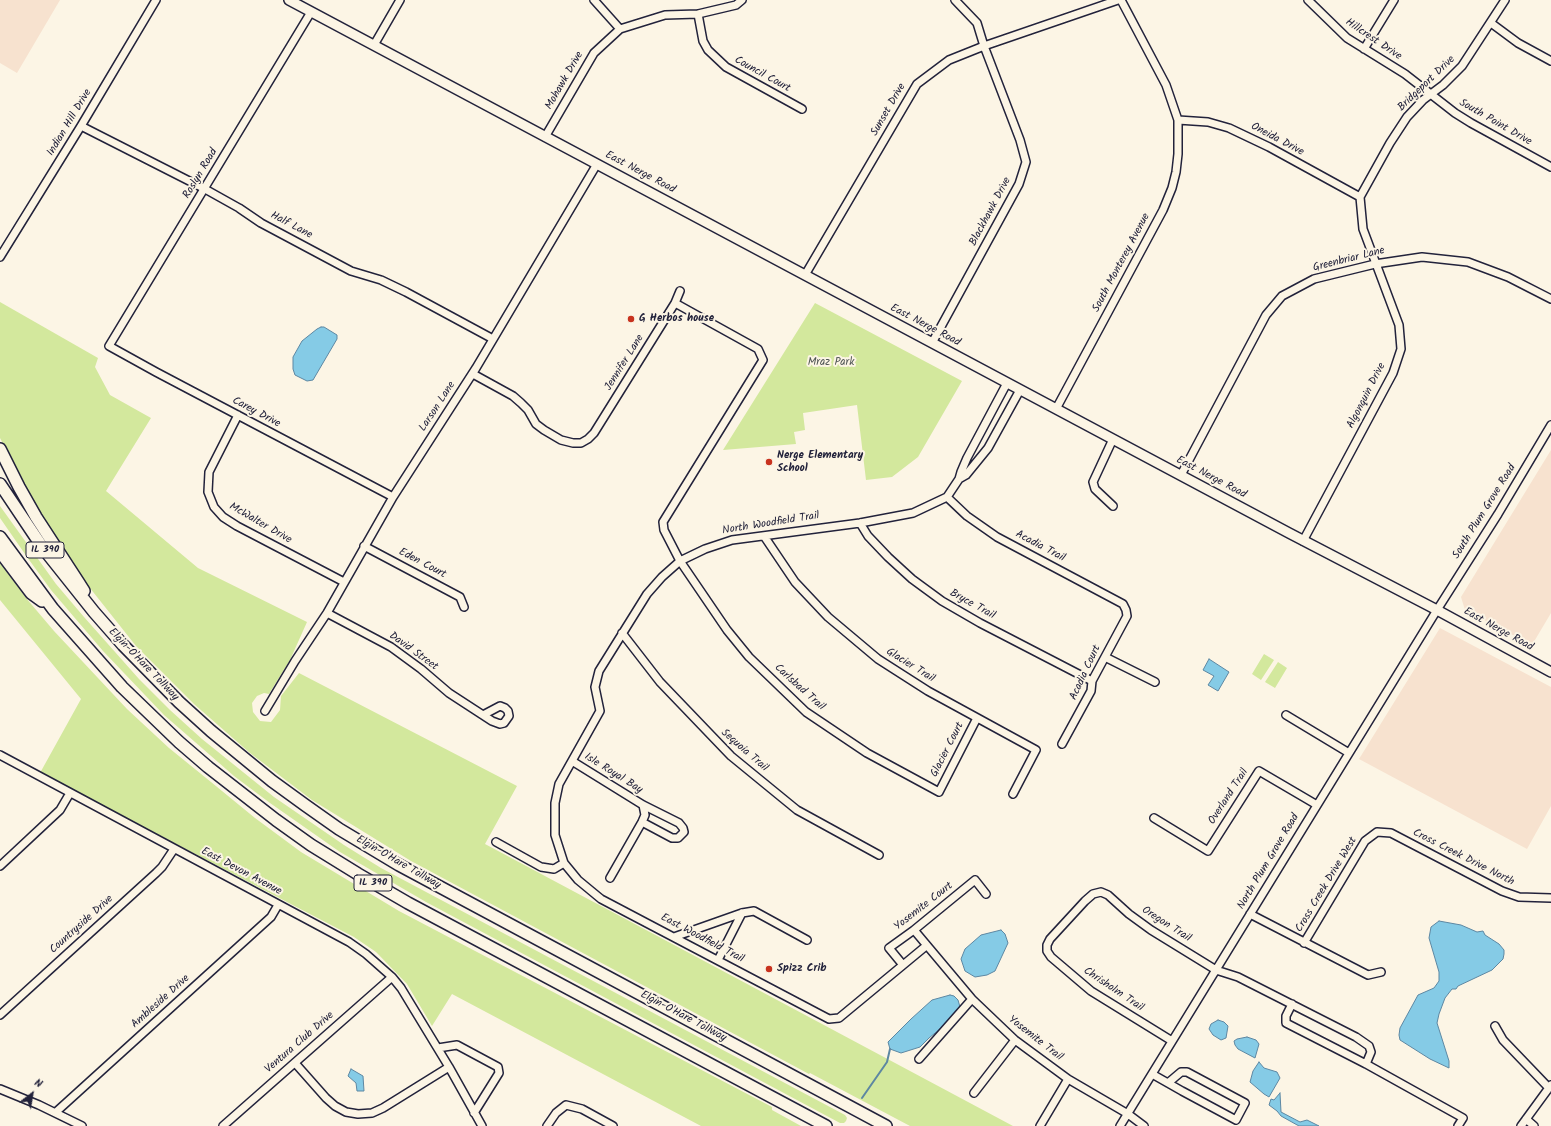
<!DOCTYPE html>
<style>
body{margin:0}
#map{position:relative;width:1551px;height:1126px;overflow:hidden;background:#fcf5e5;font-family:Kalam,sans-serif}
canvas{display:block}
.north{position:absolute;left:12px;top:1074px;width:40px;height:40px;-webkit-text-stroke:3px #fcf5e5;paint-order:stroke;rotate:31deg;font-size:11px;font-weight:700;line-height:16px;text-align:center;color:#22223b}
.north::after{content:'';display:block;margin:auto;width:14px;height:18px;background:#22223b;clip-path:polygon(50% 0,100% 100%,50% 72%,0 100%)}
</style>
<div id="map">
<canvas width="1551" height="1126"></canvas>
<div class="north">N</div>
</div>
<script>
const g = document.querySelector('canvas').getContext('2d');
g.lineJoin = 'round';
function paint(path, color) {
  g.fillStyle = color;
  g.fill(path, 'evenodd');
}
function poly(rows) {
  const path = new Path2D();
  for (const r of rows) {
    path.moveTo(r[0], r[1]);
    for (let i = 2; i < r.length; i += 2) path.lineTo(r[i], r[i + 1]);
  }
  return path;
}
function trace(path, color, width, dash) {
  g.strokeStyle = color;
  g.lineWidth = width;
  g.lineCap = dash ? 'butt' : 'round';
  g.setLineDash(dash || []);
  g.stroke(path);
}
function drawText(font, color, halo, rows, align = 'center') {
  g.font = font + ' Kalam,sans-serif';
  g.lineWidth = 4;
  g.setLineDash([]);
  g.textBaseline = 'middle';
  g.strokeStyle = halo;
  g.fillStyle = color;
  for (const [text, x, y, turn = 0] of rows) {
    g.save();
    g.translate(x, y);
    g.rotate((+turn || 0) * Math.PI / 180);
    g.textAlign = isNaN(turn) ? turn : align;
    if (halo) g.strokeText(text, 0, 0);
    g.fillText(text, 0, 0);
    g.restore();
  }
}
paint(poly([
 [0,0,60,0,17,73,0,63],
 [1551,450,1551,613,1532,645,1465,610,1461,597],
 [1440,628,1551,687,1551,806,1527,849,1359,759]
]), '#f7e2cf');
paint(poly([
 [0,302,98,358,95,367,110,395,151,418,106,491,198,568,307,622,290,660,269,694,264,693,257,696,252,703,253,712,260,721,271,722,280,710,281,696,299,673,517,786,485,844,1013,1126,910,1126,810,1073,809,1074,411,861,312,800,250,753,194,704,136,646,82,578,37,508,0,438],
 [815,303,962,381,918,457,892,477,866,480,857,405,803,413,805,430,794,432,796,444,723,450],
 [0,506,56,584,84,617,139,679,170,710,202,739,274,797,344,845,381,868,845,1115,847,1118,846,1121,844,1123,840,1123,426,902,340,852,270,803,234,776,164,715,103,651,51,590,27,557,0,518],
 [0,563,26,598,54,631,127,709,169,748,211,782,255,818,301,852,399,911,772,1107,772,1110,801,1126,701,1126,452,994,432,1026,407,984,376,952,354,937,40,773,81,699,0,600],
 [1264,654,1274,660,1261,680,1252,674],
 [1278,662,1287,668,1275,688,1265,682]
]), '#d3e89d');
const water = poly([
 [321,327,324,327,337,335,337,339,313,380,307,381,295,375,293,369,293,357,302,341,317,329,321,327],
 [1209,659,1229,672,1218,691,1208,685,1214,676,1203,670,1209,659],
 [1439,921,1461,925,1477,932,1483,931,1485,935,1499,944,1504,950,1504,954,1503,959,1492,970,1458,986,1456,989,1452,989,1445,998,1439,1014,1437,1023,1449,1061,1449,1068,1430,1059,1400,1040,1399,1035,1400,1028,1418,995,1434,988,1439,981,1439,972,1429,938,1431,927,1439,921],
 [1001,930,1005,934,1008,943,995,971,987,975,975,977,965,971,961,959,965,949,981,935,1001,930],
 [950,995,954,996,958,1000,960,1007,951,1020,929,1038,920,1047,901,1053,890,1049,888,1042,911,1019,932,1000,950,995],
 [1218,1020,1224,1022,1228,1026,1226,1038,1221,1040,1213,1035,1209,1029,1211,1024,1218,1020],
 [1247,1037,1256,1040,1259,1044,1255,1058,1238,1049,1235,1045,1234,1041,1237,1039,1247,1037],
 [1259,1062,1264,1068,1277,1072,1280,1078,1269,1097,1264,1094,1250,1082,1253,1071,1259,1062],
 [351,1069,363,1076,364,1091,357,1091,356,1083,348,1076,351,1069],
 [1280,1093,1281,1112,1300,1122,1307,1120,1319,1126,1299,1126,1281,1116,1277,1111,1269,1105,1271,1099,1274,1100,1280,1093]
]);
paint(water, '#85cbe6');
trace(water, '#5d87a2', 1);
trace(poly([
 [862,1098,887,1062,890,1049]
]), '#5d87a2', 2);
const minor = poly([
 [594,0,620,29],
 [1308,0,1347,38,1405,74,1455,113,1471,123,1551,167],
 [311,12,109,346,156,372,393,497],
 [698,14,703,41,708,50,726,67,802,109],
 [1491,23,1518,43,1551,61],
 [374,45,400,0],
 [1364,49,1394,0],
 [1178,120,1208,122,1229,128,1269,147,1360,197],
 [81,126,205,189,239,208,261,223,351,271,381,280,406,292,493,339],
 [545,137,594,53,620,29,665,15,698,14,736,5,742,0],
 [0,257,81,126,156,0],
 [805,275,917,84,949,60,984,46,1118,0],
 [675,303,680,291],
 [932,343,1019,184,1026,162,1020,140,984,46,977,23,955,0],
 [473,374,513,396,521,403,528,410,536,424,544,430,561,440,573,443,581,443,588,439,594,433,675,303,758,349,763,360,663,522,664,530,680,561,727,630,749,657,806,712,867,753,939,792,977,718],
 [1007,383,967,458,961,472,959,479,966,475,988,448,1020,390],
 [1056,409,1163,210,1172,188,1176,172,1178,154,1178,120,1166,85,1121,0],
 [238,415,209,472,208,492,214,507,223,517,237,526,344,582],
 [1181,475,1266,315,1282,296,1314,279,1375,264,1422,257,1468,262,1508,277,1551,299],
 [947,497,967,516,997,537,1123,604,1126,610,1127,616,1092,681,1091,691,1062,744],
 [1113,506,1095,489,1093,482,1113,439],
 [860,523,868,536,888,557,912,579,942,601,980,623,1092,681],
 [764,536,795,582,828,617,878,659,928,691,1036,750,1013,794],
 [1303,541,1393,373,1401,349,1399,325,1363,229,1360,197,1390,143,1407,117,1423,100,1443,85,1462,66,1505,0],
 [364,546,460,597,464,607],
 [327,613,391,647,421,669,449,693,492,721,500,724,504,723,509,716,508,711,505,708,500,706,483,715],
 [622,633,660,682,731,756,797,810,879,855],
 [1105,657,1155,682],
 [265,711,295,661,327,613,393,497,476,368,597,164],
 [1286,715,1349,753],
 [0,755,349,942,366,954,392,977,401,988,449,1067,482,1126],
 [572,761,643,805,679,823,683,828,684,832,678,838,672,838,642,822],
 [1154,818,1208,851,1259,771,1317,805],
 [496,842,541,867,554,869,564,863],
 [0,866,60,810,70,793],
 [610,878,642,822,645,815,643,805],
 [1250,914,1368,975,1381,972],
 [914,930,972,999,1015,1040,1068,1079,1128,1114,1144,1126],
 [674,937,742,913,754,911,807,940],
 [1304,943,1365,841,1377,832,1391,833,1502,891,1519,897,1551,898],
 [926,946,839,1018,829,1019,601,899,578,880,564,863,555,835,555,803,559,784,600,711,595,687,599,671,647,594,662,577,680,561,705,549,732,540,860,523,913,513,947,497,959,479],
 [718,960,742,913],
 [903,965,889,948,914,930,975,880,986,894],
 [1292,1004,1286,1016,1286,1023,1366,1064,1463,1118,1458,1126],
 [0,1015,156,873,162,867,174,849],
 [1495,1026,1503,1040,1549,1088],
 [1172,1041,1091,991,1051,957,1047,951,1047,945,1050,939,1085,901,1093,894,1101,892,1108,895,1129,914,1151,930,1216,970,1238,977,1356,1037,1369,1046,1371,1052,1366,1064],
 [438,1048,457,1045,498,1067,499,1073,474,1113],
 [919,1059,972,999],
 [295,1063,326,1098,335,1106,346,1112,358,1114,372,1113,383,1108,449,1067],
 [1152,1074,1182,1091,1236,1120,1245,1103,1187,1072,1181,1072,1168,1083],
 [0,1089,39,1105,82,1126],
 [974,1093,1015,1040],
 [56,1112,271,917,278,905],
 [1526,1119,1534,1126],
 [223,1126,392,977],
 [547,1126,556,1113,566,1105,582,1109,613,1126],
 [1040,1126,1068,1079],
 [1120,1126,1437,610,1498,514,1551,425],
 [1521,1126,1551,1085]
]);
const major = poly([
 [289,0,1289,533,1437,610,1551,672]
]);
const highway = poly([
 [0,449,19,487,36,517,79,583,84,591],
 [0,484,43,548,94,612,123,645,179,702,211,731,272,781,305,805,339,829,399,865,886,1126],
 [0,537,53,609,122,687,179,742,208,767,276,820,311,845,358,874,408,903,826,1126],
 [0,552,31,593,42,601]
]);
trace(minor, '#22223b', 10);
trace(major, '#22223b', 12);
trace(highway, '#22223b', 14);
trace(minor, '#fcf5e5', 7);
trace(major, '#fcf5e5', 9);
trace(highway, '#fcf5e5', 11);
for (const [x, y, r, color] of [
 [631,319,4,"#c8321e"],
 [769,462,4,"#c8321e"],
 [769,969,4,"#c8321e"]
]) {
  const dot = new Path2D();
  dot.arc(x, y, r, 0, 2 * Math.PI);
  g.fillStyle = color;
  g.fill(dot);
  trace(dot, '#fcf5e5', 1.5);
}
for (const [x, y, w] of [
 [45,550,38],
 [373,883,38]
]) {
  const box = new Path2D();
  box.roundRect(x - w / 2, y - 8, w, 16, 3);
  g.fillStyle = '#fcf5e5';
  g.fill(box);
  trace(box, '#22223b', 1);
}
drawText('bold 10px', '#22223b', null, [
 ["IL 390",45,550],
 ["IL 390",373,883]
]);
drawText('11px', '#22223b', '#fcf5e5', [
 ["Hillcrest Drive",1373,40,34],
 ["Council Court",762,75,29],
 ["Mohawk Drive",565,81,-60],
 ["Bridgeport Drive",1427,84,-44],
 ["Sunset Drive",889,110,-60],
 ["Indian Hill Drive",70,123,-59],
 ["South Point Drive",1495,123,30],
 ["Oneida Drive",1277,140,28],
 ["East Nerge Road",640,173,28],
 ["Roslyn Road",201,174,-59],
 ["Blackhawk Drive",991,212,-62],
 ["Half Lane",291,226,28],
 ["Greenbriar Lane",1349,260,-14],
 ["South Monterey Avenue",1122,263,-62],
 ["East Nerge Road",925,326,28],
 ["Jennifer Lane",625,363,-58],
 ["Algonquin Drive",1367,396,-63],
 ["Larson Lane",438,407,-57],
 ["Carey Drive",256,413,28],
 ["East Nerge Road",1211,478,28],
 ["South Plum Grove Road",1485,512,-58],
 ["McWalter Drive",260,524,30],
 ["North Woodfield Trail",771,524,-9],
 ["Acadia Trail",1040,547,28],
 ["Eden Court",422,564,28],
 ["Bryce Trail",972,605,29],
 ["East Nerge Road",1498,630,29],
 ["David Street",413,652,36],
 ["Elgin-O'Hare Tollway",143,665,46],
 ["Glacier Trail",910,666,32],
 ["Acadia Court",1086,673,-65],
 ["Carlsbad Trail",799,688,42],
 ["Glacier Court",948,750,-63],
 ["Sequoia Trail",744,751,41],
 ["Isle Royal Bay",613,774,32],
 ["Overland Trail",1229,797,-57],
 ["Cross Creek Drive North",1463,858,27],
 ["North Plum Grove Road",1269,862,-59],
 ["Elgin-O'Hare Tollway",398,863,30],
 ["East Devon Avenue",241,872,28],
 ["Cross Creek Drive West",1327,885,-59],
 ["Yosemite Court",924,907,-38],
 ["Countryside Drive",82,925,-42],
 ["Oregon Trail",1166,925,33],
 ["East Woodfield Trail",702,939,28],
 ["Chrisholm Trail",1113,990,34],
 ["Ambleside Drive",161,1002,-42],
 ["Elgin-O'Hare Tollway",683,1017,28],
 ["Yosemite Trail",1035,1039,38],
 ["Ventura Club Drive",300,1043,-41]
]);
drawText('bold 11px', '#22223b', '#fcf5e5', [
 ["G Herbos house",639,319],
 ["Nerge Elementary",777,456],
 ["School",777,469],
 ["Spizz Crib",777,969]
], 'left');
drawText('11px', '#4e5454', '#fcf5e5', [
 ["Mraz Park",831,363]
]);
</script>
